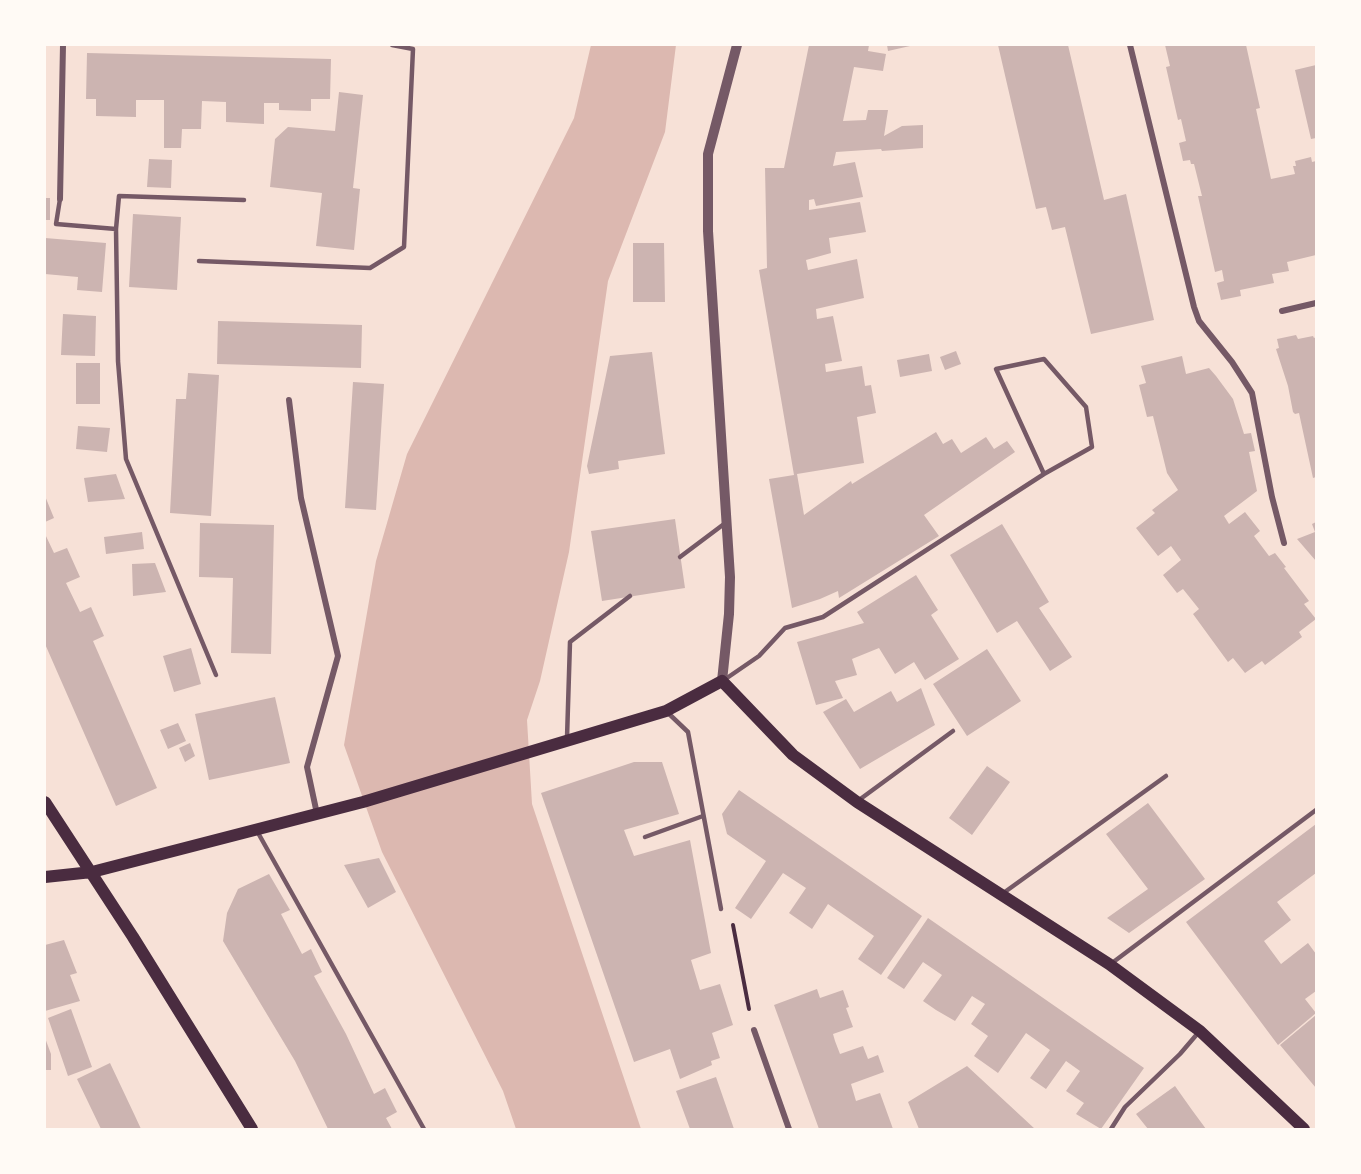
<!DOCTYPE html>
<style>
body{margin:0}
#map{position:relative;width:1361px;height:1174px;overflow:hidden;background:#f7e1d7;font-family:"Noto Sans",sans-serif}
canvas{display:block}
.frame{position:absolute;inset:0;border:46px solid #fffaf5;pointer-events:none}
</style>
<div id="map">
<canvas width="1361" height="1174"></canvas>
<div class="frame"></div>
</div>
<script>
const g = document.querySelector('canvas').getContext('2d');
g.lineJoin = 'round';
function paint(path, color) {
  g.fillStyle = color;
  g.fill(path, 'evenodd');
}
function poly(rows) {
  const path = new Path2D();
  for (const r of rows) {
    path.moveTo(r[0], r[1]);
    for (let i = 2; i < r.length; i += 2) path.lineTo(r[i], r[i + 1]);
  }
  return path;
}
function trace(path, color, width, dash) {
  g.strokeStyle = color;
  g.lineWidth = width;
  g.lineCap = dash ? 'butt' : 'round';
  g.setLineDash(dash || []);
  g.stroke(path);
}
paint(poly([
 [591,45,676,45,665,132,608,281,569,552,540,681,527,720,532,804,641,1129,516,1129,503,1091,382,852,344,745,376,561,407,454,574,118]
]), '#dcb8b0');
paint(poly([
 [809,45,869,45,868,51,886,54,883,71,854,67,843,121,866,120,868,110,888,110,884,136,902,126,923,125,923,148,882,151,881,149,836,152,833,166,855,162,863,197,816,206,814,199,809,200,809,210,860,202,866,232,829,238,831,253,806,260,808,270,857,259,864,298,816,309,817,319,833,316,842,361,825,364,826,372,862,366,865,386,871,385,876,413,857,417,864,463,797,474,804,515,851,481,852,484,936,432,943,444,952,439,961,453,986,437,994,449,1007,441,1015,452,924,515,939,536,839,598,838,591,820,599,792,608,769,479,794,475,759,270,767,268,765,168,784,168],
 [887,45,910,45,910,46,888,51],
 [998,45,1068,45,1104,200,1126,194,1154,320,1091,334,1065,227,1052,230,1046,207,1036,209],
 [1165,45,1246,45,1260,108,1256,109,1271,179,1295,174,1293,166,1296,166,1295,161,1311,157,1312,162,1316,161,1316,255,1287,262,1289,271,1272,274,1274,283,1240,290,1241,296,1221,300,1217,283,1224,281,1222,270,1215,272,1198,196,1202,196,1194,164,1191,164,1190,160,1183,161,1179,143,1186,141,1181,119,1178,120,1166,67,1170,66],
 [87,53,331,59,330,99,311,99,311,111,279,110,279,103,264,103,264,124,226,122,226,102,202,101,201,129,182,129,181,148,164,148,164,100,136,100,136,117,96,116,96,99,86,99],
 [1316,65,1316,138,1311,139,1295,70],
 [339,92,363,95,353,188,360,189,354,250,316,246,322,193,270,187,275,139,288,127,335,131],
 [149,159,172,160,171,188,147,187],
 [45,198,50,198,50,220,45,220],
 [133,214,181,217,177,290,129,287],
 [45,238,106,243,102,292,77,290,78,277,45,274],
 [633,243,664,243,665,302,633,302],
 [63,314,96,316,95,356,61,355],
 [218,321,362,325,361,368,217,364],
 [1296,335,1298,339,1313,336,1314,338,1316,337,1316,477,1313,478,1299,413,1295,414,1293,412,1288,386,1276,349,1279,348,1277,339],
 [956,351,961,364,945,370,940,357],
 [652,352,665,454,618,461,619,469,589,474,587,466,610,356],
 [929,354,932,371,900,377,897,360],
 [1182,356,1186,374,1209,368,1216,376,1233,399,1244,434,1251,433,1255,451,1249,452,1257,491,1224,516,1229,524,1245,512,1260,531,1254,536,1269,556,1275,553,1286,567,1284,568,1309,601,1304,604,1316,619,1299,632,1302,637,1265,665,1262,661,1245,673,1233,658,1228,662,1193,614,1199,609,1183,589,1177,593,1163,575,1181,560,1171,546,1158,556,1136,528,1155,513,1152,510,1178,490,1167,473,1153,416,1147,417,1139,385,1146,383,1141,366],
 [76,363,100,363,100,404,76,404],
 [188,373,219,375,211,516,170,513,176,399,186,399],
 [353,382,384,384,376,510,345,508],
 [78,426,110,428,107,452,76,449],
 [116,474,125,499,88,502,84,478],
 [45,496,54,518,45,522],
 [675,519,685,588,602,601,591,531],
 [1316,522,1316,561,1297,539,1315,532,1312,524],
 [200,523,274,525,271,654,231,653,233,578,199,577],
 [1002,524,1049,602,1039,608,1072,657,1050,671,1017,621,997,633,950,555],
 [142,532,144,549,106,554,104,537],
 [45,534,54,553,67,548,80,577,66,583,80,612,91,607,104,636,93,641,157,788,116,806,45,644],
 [155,563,166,592,133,596,132,564],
 [916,575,938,610,931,615,959,659,925,680,914,662,895,674,879,648,852,659,857,675,835,681,843,698,816,705,797,642,864,623,857,612],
 [191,648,201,684,174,692,163,656],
 [987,649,1021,701,967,736,933,684],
 [921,688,935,725,860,769,823,712,846,699,854,712,891,691,897,702],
 [275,697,290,763,209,780,195,714],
 [178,723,186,741,168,749,160,730],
 [190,743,195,756,185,762,179,748],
 [634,762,662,762,679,814,624,830,634,856,690,840,711,953,691,960,700,990,720,984,733,1025,712,1033,720,1058,711,1061,712,1065,680,1079,670,1049,634,1062,541,793],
 [987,766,1010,782,972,835,949,818],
 [739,790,922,916,881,975,858,959,874,936,828,904,812,929,789,913,806,888,783,873,751,919,735,908,766,861,727,834,722,814],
 [1148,803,1205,879,1129,933,1107,918,1148,889,1106,834],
 [1316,824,1316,873,1277,902,1291,920,1264,941,1281,964,1308,943,1316,954,1316,991,1305,999,1316,1013,1278,1045,1186,922],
 [379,858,396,892,368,908,344,865],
 [269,874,290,910,281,914,302,954,311,949,322,972,314,976,346,1034,374,1094,385,1088,397,1112,386,1118,392,1129,328,1129,295,1061,223,941,227,913,238,889],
 [928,918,1144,1068,1101,1129,1076,1114,1084,1103,1066,1091,1080,1071,1066,1061,1046,1089,1030,1078,1050,1050,1026,1033,998,1073,974,1056,988,1036,971,1024,985,1004,972,996,955,1021,936,1010,923,1001,942,975,923,962,904,989,887,978],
 [64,940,77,973,70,975,80,1001,45,1011,45,945],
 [817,989,820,998,843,990,849,1007,846,1008,853,1027,833,1034,835,1041,840,1054,863,1046,868,1059,878,1055,884,1072,851,1084,856,1101,880,1093,893,1129,819,1129,774,1005],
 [71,1009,92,1067,68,1076,48,1018],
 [1316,1015,1316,1088,1280,1045],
 [45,1038,51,1054,51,1070,45,1070],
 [110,1063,135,1116,141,1129,101,1129,77,1079],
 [967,1066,1035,1129,919,1129,908,1102],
 [716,1077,734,1129,690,1129,676,1091],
 [1175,1086,1192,1110,1206,1129,1148,1129,1136,1114]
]), '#ccb4b1');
trace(poly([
 [733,925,749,1009]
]), '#4a2c40', 4);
trace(poly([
 [60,199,56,224,116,229],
 [199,261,370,268,404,247,413,49,392,45],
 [680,557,724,524],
 [216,675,126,459,118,361,116,229,119,196,244,200],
 [724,680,759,656,785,628,823,617,1044,474,996,369,1044,359,1086,407,1092,447,1044,474],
 [666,711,688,732,721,909],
 [567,738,570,642,630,596],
 [859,800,953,731],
 [257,831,424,1129],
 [645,837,703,816],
 [1002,894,1166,776],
 [1112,963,1316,810],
 [1111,1129,1125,1107,1180,1054,1198,1033]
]), '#755966', 4.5);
trace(poly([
 [1130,45,1194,307,1199,321,1232,362,1252,393,1272,497,1284,543],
 [60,199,63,45],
 [1282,311,1316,303],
 [289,400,301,498,338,656,307,767,317,814],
 [754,1030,789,1129]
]), '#755966', 6);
trace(poly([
 [722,681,729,614,730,577,708,231,708,154,737,45]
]), '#755966', 10);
trace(poly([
 [45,802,133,937,252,1129],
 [45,877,92,872,363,802,666,711,722,681,793,755,857,802,1109,964,1200,1031,1304,1129]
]), '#4a2c40', 12);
</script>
